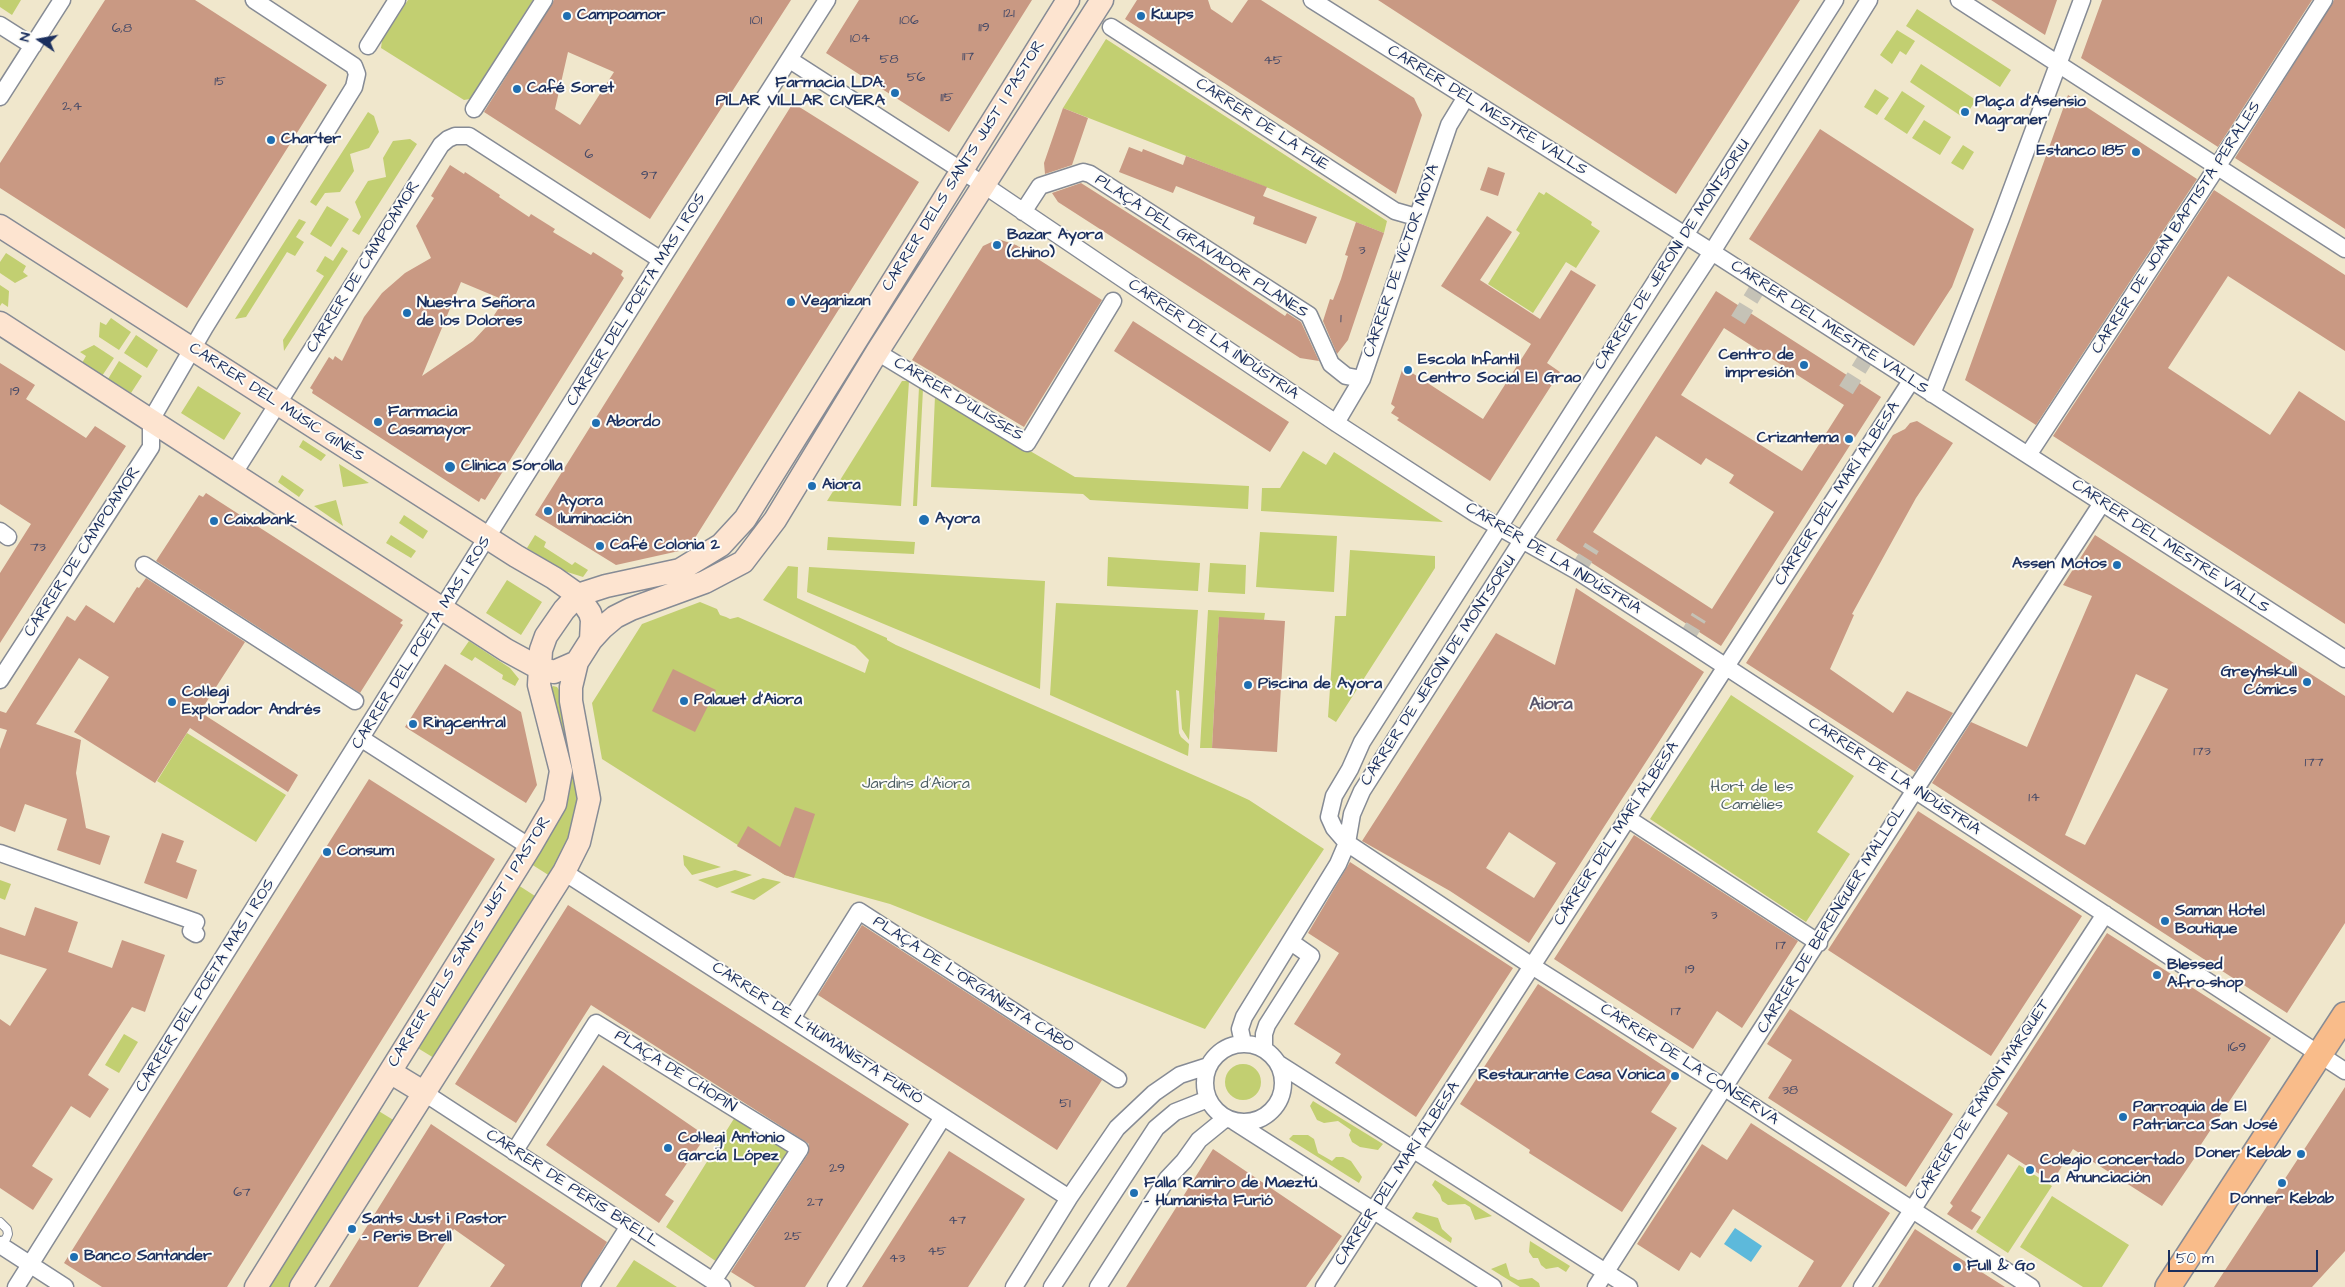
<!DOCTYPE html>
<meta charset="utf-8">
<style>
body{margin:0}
#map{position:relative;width:2345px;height:1287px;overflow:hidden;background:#f0e7cc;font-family:"Architects Daughter",sans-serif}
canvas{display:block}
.north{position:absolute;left:15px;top:15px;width:50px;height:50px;-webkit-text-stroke:4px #fdfcf7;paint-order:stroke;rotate:282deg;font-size:14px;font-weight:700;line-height:20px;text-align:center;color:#1b2f5e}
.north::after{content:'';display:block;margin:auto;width:18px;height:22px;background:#1b2f5e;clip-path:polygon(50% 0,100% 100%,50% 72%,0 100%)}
.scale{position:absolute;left:2168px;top:1250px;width:150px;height:22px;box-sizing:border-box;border:2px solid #1b2f5e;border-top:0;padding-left:6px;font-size:15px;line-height:18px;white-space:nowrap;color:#1b2f5e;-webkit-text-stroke:4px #fdfcf7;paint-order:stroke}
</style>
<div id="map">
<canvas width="2345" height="1287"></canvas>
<div class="north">N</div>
<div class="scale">50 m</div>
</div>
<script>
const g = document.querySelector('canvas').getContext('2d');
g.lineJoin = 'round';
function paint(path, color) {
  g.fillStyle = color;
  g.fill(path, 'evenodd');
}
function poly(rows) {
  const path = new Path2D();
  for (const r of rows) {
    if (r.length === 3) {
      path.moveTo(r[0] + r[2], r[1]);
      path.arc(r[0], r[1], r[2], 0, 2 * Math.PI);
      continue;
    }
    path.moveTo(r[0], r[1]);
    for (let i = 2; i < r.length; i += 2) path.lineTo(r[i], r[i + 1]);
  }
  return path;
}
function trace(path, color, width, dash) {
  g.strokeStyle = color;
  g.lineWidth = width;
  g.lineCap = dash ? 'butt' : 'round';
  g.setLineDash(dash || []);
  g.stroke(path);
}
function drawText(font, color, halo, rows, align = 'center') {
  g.font = font + ' "Architects Daughter",sans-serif';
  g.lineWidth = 4;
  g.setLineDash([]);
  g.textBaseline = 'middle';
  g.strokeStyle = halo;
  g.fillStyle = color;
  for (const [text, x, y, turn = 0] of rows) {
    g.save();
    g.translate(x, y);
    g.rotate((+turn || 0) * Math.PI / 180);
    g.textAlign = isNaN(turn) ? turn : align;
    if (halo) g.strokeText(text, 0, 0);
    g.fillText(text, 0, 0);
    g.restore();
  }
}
paint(poly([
 [0,0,21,0,12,15,0,7],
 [408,0,533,0,470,99,464,100,381,48,382,40],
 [1917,9,2011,70,2000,87,1906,26],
 [1897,30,1915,41,1906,55,1900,51,1892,64,1880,55],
 [1106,39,1387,221,1384,233,1063,108],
 [1921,64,1976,100,1964,118,1910,82],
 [1875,89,1889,98,1877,115,1864,107],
 [1902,91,1925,106,1907,134,1884,119],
 [368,112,374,116,379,132,369,148,350,154,354,171,340,192,325,193,316,206,310,202],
 [1924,120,1951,137,1940,155,1912,138],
 [410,139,417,144,359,235,352,231,361,217,355,202,368,181,386,177,383,158,393,141],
 [1963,145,1974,152,1963,170,1951,163],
 [1539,192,1544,195,1546,192,1592,222,1591,225,1600,231,1576,268,1566,262,1533,313,1488,284,1520,233,1516,230],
 [327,206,349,219,331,247,310,234],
 [299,219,306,222,296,237,304,242,295,256,287,252,246,317,235,319],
 [342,247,348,251,284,351,283,340,324,276,316,271,325,256,333,261],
 [6,253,26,266,23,272,28,276,15,283,0,273,0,262],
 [0,285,9,291,8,307,2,303,0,306],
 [111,318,131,332,119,350,99,337,100,322,106,325],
 [136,335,158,350,147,368,124,353],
 [94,345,114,358,102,376,82,363,86,356,80,352],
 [119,361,142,376,131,393,108,379],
 [902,381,909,381,901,506,827,501],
 [198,386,241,413,224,440,181,413],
 [919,387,923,389,917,506,913,506],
 [935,396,1075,477,1249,486,1248,509,1090,500,1083,494,931,487],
 [303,440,326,455,321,461,299,447],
 [1303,451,1326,465,1334,452,1443,522,1261,511,1262,488,1280,488],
 [339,464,369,483,343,487],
 [282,475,304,490,299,497,278,482],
 [336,500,343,526,314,506],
 [404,515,428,531,423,539,399,523],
 [1260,532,1337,536,1334,592,1256,587],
 [391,535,416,551,411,558,386,543],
 [535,535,546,542,544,547,572,565,575,562,588,570,583,577,561,570,527,548],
 [828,537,915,542,914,554,827,550],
 [1350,550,1435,556,1435,568,1336,722,1328,717,1335,616,1346,616],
 [1108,557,1200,563,1198,591,1107,586],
 [1210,563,1246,565,1245,594,1208,592],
 [788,566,798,567,797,598,887,638,887,640,896,645,1223,788,1249,800,1324,849,1205,1029,890,904,785,875,602,759,592,703,642,624,700,602,717,609,720,615,726,617,730,619,738,617,865,673,869,660,855,646,763,600],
 [809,567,1045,581,1040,689,807,592],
 [507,580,542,602,521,635,486,613],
 [1056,603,1198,610,1189,740,1182,729,1179,691,1176,690,1179,733,1181,737,1189,744,1188,756,1050,695],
 [1208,610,1265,613,1264,620,1219,618,1212,748,1200,748],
 [469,641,510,668,519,679,515,686,502,679,503,675,475,657,472,661,460,654],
 [553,686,557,687,559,690,579,803,573,836,550,876,531,864,563,810,569,788,550,689],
 [1731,695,1854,776,1817,832,1850,854,1806,922,1650,819],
 [187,733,286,795,256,842,157,781],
 [683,855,721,867,692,875,684,865],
 [735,870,752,875,717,888,698,880],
 [763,878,781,882,754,900,730,892],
 [0,880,11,884,5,900,0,898],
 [518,885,535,896,434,1058,416,1047],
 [124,1034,138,1042,119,1073,105,1065],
 [1243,1082,18],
 [1313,1101,1383,1144,1378,1150,1360,1147,1352,1142,1349,1135,1351,1130,1338,1121,1324,1123,1317,1120,1310,1106],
 [377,1110,395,1121,291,1287,266,1287],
 [735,1117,790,1151,717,1262,666,1227],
 [1293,1135,1308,1135,1314,1139,1318,1153,1332,1161,1336,1157,1343,1157,1351,1161,1362,1177,1359,1183,1289,1139],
 [2019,1165,2052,1186,2008,1253,1976,1232],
 [1435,1180,1492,1216,1475,1220,1470,1207,1465,1204,1448,1205,1442,1201,1440,1195,1432,1185],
 [2052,1196,2129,1245,2102,1287,2083,1287,2020,1247],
 [1416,1212,1438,1218,1442,1229,1452,1238,1451,1243,1412,1218],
 [1530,1241,1570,1266,1566,1272,1558,1267,1546,1269,1541,1265,1538,1258,1533,1258,1529,1252],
 [634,1260,677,1287,616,1287],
 [1506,1263,1510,1276,1518,1280,1532,1278,1539,1283,1540,1287,1520,1287,1491,1269]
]), '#c2cf71');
paint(poly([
 [1735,1228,1762,1246,1751,1262,1724,1244]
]), '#5db9db');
paint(poly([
 [105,0,195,0,327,85,187,308,0,188,0,163],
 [554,0,791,0,650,219,484,112],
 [568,52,614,72,580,125,555,109],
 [859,0,1032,0,949,132,826,53],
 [1137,0,1208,0,1211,9,1232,23,1248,0,1261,0,1414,98,1422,115,1396,194,1125,19],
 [1378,0,1800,0,1676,194],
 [1991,0,2057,0,2045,35],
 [2102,0,2312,0,2218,147,2081,58],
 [2334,0,2345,0,2345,229,2235,158],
 [2068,95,2197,179,2036,425,1965,380],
 [793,103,919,182,688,549,616,565,535,515],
 [1063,108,1088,118,1072,165,1045,174,1044,163],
 [1820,129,1974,229,1952,287,1914,346,1749,239],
 [1129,147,1142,152,1143,149,1183,165,1186,156,1267,187,1263,196,1317,217,1306,244,1253,224,1255,217,1176,186,1173,193,1119,172],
 [450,165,464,174,465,172,500,195,499,197,529,217,531,214,555,229,553,232,591,255,593,252,623,271,621,275,624,278,485,500,481,498,479,502,312,393,313,390,310,388,329,357,333,360,335,356,342,361,364,317,382,293,405,273,431,258,416,226,434,198,431,196],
 [461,282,504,300,487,326,473,341,422,376],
 [1488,167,1505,173,1498,196,1480,190],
 [1081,183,1199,258,1285,316,1287,313,1301,322,1319,361,1300,358,1058,202,1052,193],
 [2214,190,2345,275,2345,351,2228,276,2168,368,2270,435,2299,391,2345,421,2345,624,2053,436],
 [1487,216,1512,232,1480,280,1540,319,1571,270,1596,285,1547,363,1560,372,1490,481,1397,420,1399,418,1391,413,1395,407,1391,404,1403,367,1483,419,1531,344,1441,286],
 [1356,222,1384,233,1348,340,1337,354,1323,321,1330,299,1333,300,1341,279,1348,256,1345,255],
 [998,239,1016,245,1102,300,1024,427,912,360,983,246],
 [1716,291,1881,397,1721,646,1556,540],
 [1724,328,1844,405,1802,471,1681,395],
 [1656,436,1701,465,1706,458,1734,475,1729,483,1774,512,1712,609,1593,532],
 [1133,321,1289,422,1270,452,1114,351],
 [0,363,35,385,26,399,86,438,95,426,126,446,0,643,0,573,31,524,0,504],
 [1917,421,1953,443,1916,498,1852,614,1854,615,1830,669,1893,713,1907,691,1953,713,1915,772,1746,663,1893,435,1905,429,1910,423],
 [206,493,403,620,400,623,403,625,360,693,156,561,199,495,203,497],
 [2095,535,2345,696,2345,923,2287,1013,1932,783,1971,722,2027,747,2092,596,2063,585],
 [2136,674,2168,689,2085,845,2065,835],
 [146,578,245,642,200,712,298,775,288,792,190,728,155,783,74,732,109,677,79,658,36,724,81,740,76,773,86,828,110,836,100,865,57,850,67,819,25,804,15,832,0,826,0,749,7,730,0,728,0,711,6,713,67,616,75,621,86,605,114,623,137,587,139,588],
 [1576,588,1704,672,1529,943,1450,891,1362,841,1496,633,1555,665],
 [1509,832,1556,863,1534,898,1486,868],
 [1219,617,1285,621,1277,752,1212,748],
 [445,664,521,712,537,785,526,803,405,727],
 [673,669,716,690,695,732,652,711],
 [369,779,495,859,227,1287,102,1287,64,1263],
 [795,807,815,814,794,878,785,875,737,846,748,826,780,847],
 [1918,811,2082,916,1991,1056,1828,950],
 [162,833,184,841,176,862,197,870,187,899,144,883],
 [1634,835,1798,941,1742,1028,1717,1011,1693,1049,1554,959],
 [1350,862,1513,968,1416,1117,1335,1063,1341,1054,1294,1024,1339,953,1308,933],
 [568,905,909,1124,805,1287,755,1287,731,1272,808,1154,809,1144,591,1005,516,1123,455,1084],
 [35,907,78,922,68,952,112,968,122,940,165,955,145,1012,132,1007,88,1075,109,1089,90,1118,71,1106,32,1166,53,1179,33,1210,0,1188,0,1019,10,1026,47,969,0,954,0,927,25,936],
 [862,925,1102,1080,1057,1150,818,995],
 [2107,933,2271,1038,2200,1146,2202,1147,2162,1206,2073,1149,2052,1182,2008,1154,1971,1211,1981,1217,1972,1230,1947,1214,1953,1206,1950,1203,2008,1113,1996,1105],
 [1538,984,1676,1074,1651,1112,1677,1128,1622,1212,1529,1153,1530,1150,1460,1104],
 [1790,1009,1953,1114,1906,1187,1768,1098,1792,1060,1767,1044],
 [603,1065,706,1136,665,1195,674,1201,659,1223,546,1145],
 [2345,1087,2345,1251,2312,1287,2214,1287],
 [1751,1123,1890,1213,1841,1287,1798,1287,1814,1261,1733,1209,1700,1258,1691,1252,1679,1271,1637,1244,1702,1144,1727,1160],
 [431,1124,607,1242,580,1287,490,1287,505,1265,454,1229,418,1287,329,1287],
 [1213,1149,1342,1236,1306,1287,1126,1287],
 [949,1151,1025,1199,1005,1230,968,1287,862,1287],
 [1915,1229,1950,1252,2005,1287,1878,1287]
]), '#c99983');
trace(poly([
 [1738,320,1760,284],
 [1846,390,1869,353],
 [1577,571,1592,547],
 [1685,640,1699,617]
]), '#c5c2b6', 16, [16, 8]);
const lane = poly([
 [0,1222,7,1229,8,1234,6,1239,0,1242]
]);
const street = poly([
 [1312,0,1712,252,2345,659],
 [1835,0,1362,742,1350,769,1334,796,1329,817,1334,828,1347,843,1532,966,1725,1088,2031,1287],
 [1959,0,2345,249],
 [0,25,33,46],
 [1111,27,1395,211,1416,217],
 [368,46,397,0],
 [790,60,984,185,1336,423,1476,514,1577,571,1685,640,2345,1071],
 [0,97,62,0],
 [474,109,544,0],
 [1023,212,1040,186,1083,172,1090,174,1309,315,1331,364,1346,376,1362,379],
 [877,352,1027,443,1113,301],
 [1932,394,2001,218,2082,0],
 [1336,423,1362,379,1449,125,1466,97],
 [2028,455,2217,167,2324,0],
 [234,473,441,145,448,139,455,136,469,136,661,260],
 [0,531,8,537],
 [144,565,355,701],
 [0,680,151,447,151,420,205,327,354,87,357,74,354,66,254,0],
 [362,739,530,847],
 [1627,818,1819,943],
 [0,853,196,922,191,931,196,934],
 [564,872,1069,1198],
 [792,1018,859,911,1118,1079],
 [1243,1043,1240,1029,1244,1017,1338,864,1347,843,1352,814,1362,791,1523,539,1712,252,1869,0],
 [1244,1083,39],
 [1264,1049,1264,1034,1267,1025,1311,956,1291,942],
 [1279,1064,1629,1287],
 [423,1092,722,1287],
 [1235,1122,1493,1287],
 [514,1152,596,1023,800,1149,713,1281],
 [0,1245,65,1287],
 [16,1287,661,260,827,0],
 [590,1287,629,1226],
 [836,1287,943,1117],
 [1014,1287,1069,1198,1117,1128,1154,1093,1180,1075,1208,1066],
 [1052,1287,1156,1128,1175,1112,1208,1099],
 [1098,1287,1167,1179,1184,1161,1199,1140,1226,1118],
 [1324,1287,1911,381],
 [1596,1287,1915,790,2102,503],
 [1862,1287,2105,914]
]);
const secondary = poly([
 [0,226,516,556,554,578,578,595,590,613,592,620,591,640],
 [0,323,506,650,539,668,554,672,577,662],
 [390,1072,423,1092],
 [256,1287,530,847,555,804,561,771,539,685,541,650,546,636,564,610,578,595,606,586,680,570,721,545,745,519,1068,0],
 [301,1287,564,872,579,842,589,799,571,701,571,687,577,662,591,640,602,628,615,617,631,609,705,582,743,562,775,520,877,352,1102,0]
]);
const primary = poly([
 [2168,1287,2345,1015]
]);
trace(lane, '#868b95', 10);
trace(street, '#868b95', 19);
trace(secondary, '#868b95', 25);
trace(primary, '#868b95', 28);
trace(lane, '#fff', 8);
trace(street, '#fff', 16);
trace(secondary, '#fde4d0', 22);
trace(primary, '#f9bc8a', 25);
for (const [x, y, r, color] of [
 [567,16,5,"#1f6fb2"],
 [1141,16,5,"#1f6fb2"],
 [517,89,5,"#1f6fb2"],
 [895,93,5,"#1f6fb2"],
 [1965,112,5,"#1f6fb2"],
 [271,140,5,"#1f6fb2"],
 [2136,152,5,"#1f6fb2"],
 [997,245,5,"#1f6fb2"],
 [791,302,5,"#1f6fb2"],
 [407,313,5,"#1f6fb2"],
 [1804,365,5,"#1f6fb2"],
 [1408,370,5,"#1f6fb2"],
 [378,422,5,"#1f6fb2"],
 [596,423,5,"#1f6fb2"],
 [1849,439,5,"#1f6fb2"],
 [450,467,6,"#1f6fb2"],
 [812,486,5,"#1f6fb2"],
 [548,511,5,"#1f6fb2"],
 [924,520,6,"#1f6fb2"],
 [214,521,5,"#1f6fb2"],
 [600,546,5,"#1f6fb2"],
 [2117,565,5,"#1f6fb2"],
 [2307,682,5,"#1f6fb2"],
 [1248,685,5,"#1f6fb2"],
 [684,701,5,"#1f6fb2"],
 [172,702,5,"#1f6fb2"],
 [413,724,5,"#1f6fb2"],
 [327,852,5,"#1f6fb2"],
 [2165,921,5,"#1f6fb2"],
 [2157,975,5,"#1f6fb2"],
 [1675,1076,5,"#1f6fb2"],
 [2123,1117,5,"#1f6fb2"],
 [668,1148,5,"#1f6fb2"],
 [2301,1154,5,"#1f6fb2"],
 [2030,1170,5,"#1f6fb2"],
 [2282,1183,5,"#1f6fb2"],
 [1134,1193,5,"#1f6fb2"],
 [352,1229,5,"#1f6fb2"],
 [74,1257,5,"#1f6fb2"],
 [1957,1267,5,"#1f6fb2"]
]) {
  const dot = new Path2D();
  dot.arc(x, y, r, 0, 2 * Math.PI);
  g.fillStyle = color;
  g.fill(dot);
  trace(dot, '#fdfcf7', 2);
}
drawText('14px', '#464a67', null, [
 ["121",1009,14],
 ["101",756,21],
 ["106",909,21],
 ["119",984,28],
 ["6,8",122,29],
 ["104",860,39],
 ["117",968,57],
 ["58",889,60],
 ["45",1273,61],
 ["56",916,78],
 ["15",220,82],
 ["115",947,98],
 ["2,4",72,107],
 ["6",589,155],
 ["97",649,176],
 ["3",1362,251],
 ["1",1341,319],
 ["19",15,392],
 ["73",38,548],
 ["173",2202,752],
 ["177",2314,763],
 ["14",2034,798],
 ["3",1714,916],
 ["17",1781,946],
 ["19",1690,970],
 ["17",1676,1012],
 ["169",2237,1048],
 ["38",1790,1091],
 ["51",1065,1104],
 ["29",837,1169],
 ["67",242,1193],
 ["27",815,1203],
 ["47",957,1221],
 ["25",793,1237],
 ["45",937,1252],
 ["43",897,1259]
]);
drawText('bold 16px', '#1b2f5e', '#fdfcf7', [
 ["Campoamor",577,16],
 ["Kuups",1151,16],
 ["Farmacia LDA.",885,84,"right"],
 ["PILAR VILLAR CIVERA",885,102,"right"],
 ["Café Soret",527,89],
 ["Plaça d'Asensio",1975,103],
 ["Magraner",1975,121],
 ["Charter",281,140],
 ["Estanco 185",2126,152,"right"],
 ["Bazar Ayora",1007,236],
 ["(chino)",1007,254],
 ["Veganizan",801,302],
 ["Nuestra Señora",417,304],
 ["de los Dolores",417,322],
 ["Centro de",1794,356,"right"],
 ["impresión",1794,374,"right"],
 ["Escola Infantil",1418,361],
 ["Centro Social El Grao",1418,379],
 ["Farmacia",388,413],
 ["Casamayor",388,431],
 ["Abordo",606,423],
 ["Crizantema",1839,439,"right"],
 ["Clinica Sorolla",461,467],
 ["Aiora",822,486],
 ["Ayora",558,502],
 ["Iluminación",558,520],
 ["Ayora",935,520],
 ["Caixabank",224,521],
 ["Café Colonia 2",610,546],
 ["Assen Motos",2107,565,"right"],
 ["Greyhskull",2297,673,"right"],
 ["Cómics",2297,691,"right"],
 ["Piscina de Ayora",1258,685],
 ["Col·legi",182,693],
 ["Explorador Andrés",182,711],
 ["Palauet d'Aiora",694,701],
 ["Ringcentral",423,724],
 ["Consum",337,852],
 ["Saman Hotel",2175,912],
 ["Boutique",2175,930],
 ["Blessed",2167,966],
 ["Afro-shop",2167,984],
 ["Restaurante Casa Vonica",1665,1076,"right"],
 ["Parroquia de El",2133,1108],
 ["Patriarca San José",2133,1126],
 ["Col·legi Antonio",678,1139],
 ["García López",678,1157],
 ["Doner Kebab",2291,1154,"right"],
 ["Colegio concertado",2040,1161],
 ["La Anunciación",2040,1179],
 ["Falla Ramiro de Maeztú",1144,1184],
 ["- Humanista Furió",1144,1202],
 ["Donner Kebab",2282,1200,"center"],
 ["Sants Just i Pastor",362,1220],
 ["- Peris Brell",362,1238],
 ["Banco Santander",84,1257],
 ["Full & Go",1967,1267]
], 'left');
drawText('16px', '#1b2f5e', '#fdfcf7', [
 ["CARRER DEL MESTRE VALLS",1487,111,32],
 ["CARRER DE LA FUE",1262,125,33],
 ["CARRER DELS SANTS JUST I PASTOR",964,166,-58],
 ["CARRER DE JOAN BAPTISTA PERALES",2177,228,-57],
 ["PLAÇA DEL GRAVADOR PLANES",1201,247,33],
 ["CARRER DE JERONI DE MONTSORIU",1673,255,-57],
 ["CARRER DE VÍCTOR MOYA",1402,261,-71],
 ["CARRER DE CAMPOAMOR",364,267,-58],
 ["CARRER DEL POETA MAS I ROS",637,300,-58],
 ["CARRER DEL MESTRE VALLS",1829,328,33],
 ["CARRER DE LA INDÚSTRIA",1213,340,34],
 ["CARRER D'ULISSES",958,400,31],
 ["CARRER DEL MÚSIC GINÉS",276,403,33],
 ["CARRER DEL MARÍ ALBESA",1838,494,-57],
 ["CARRER DEL MESTRE VALLS",2170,547,33],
 ["CARRER DE CAMPOAMOR",83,552,-57],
 ["CARRER DE LA INDÚSTRIA",1553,559,31],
 ["CARRER DEL POETA MAS I ROS",422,643,-58],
 ["CARRER DE JERONI DE MONTSORIU",1439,671,-57],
 ["CARRER DE LA INDÚSTRIA",1894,777,33],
 ["CARRER DEL MARÍ ALBESA",1617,834,-57],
 ["CARRER DE BERENGUER MALLOL",1832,920,-58],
 ["CARRER DELS SANTS JUST I PASTOR",470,942,-58],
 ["PLAÇA DE L'ORGANISTA CABO",973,985,33],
 ["CARRER DEL POETA MAS I ROS",206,986,-58],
 ["CARRER DE L'HUMANISTA FURIÓ",817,1034,33],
 ["CARRER DE LA CONSERVA",1689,1065,33],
 ["PLAÇA DE CHOPIN",675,1072,32],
 ["CARRER DE RAMON MARQUET",1983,1100,-57],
 ["CARRER DEL MARÍ ALBESA",1398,1174,-57],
 ["CARRER DE PERIS BRELL",572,1189,33]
]);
drawText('16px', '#4d5f64', '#fdfcf7', [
 ["Jardins d'Aiora",916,785],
 ["Hort de les",1752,788],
 ["Camèlies",1752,806]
]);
drawText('bold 18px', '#58546b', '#fdfcf7', [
 ["Aiora",1551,705]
]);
</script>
